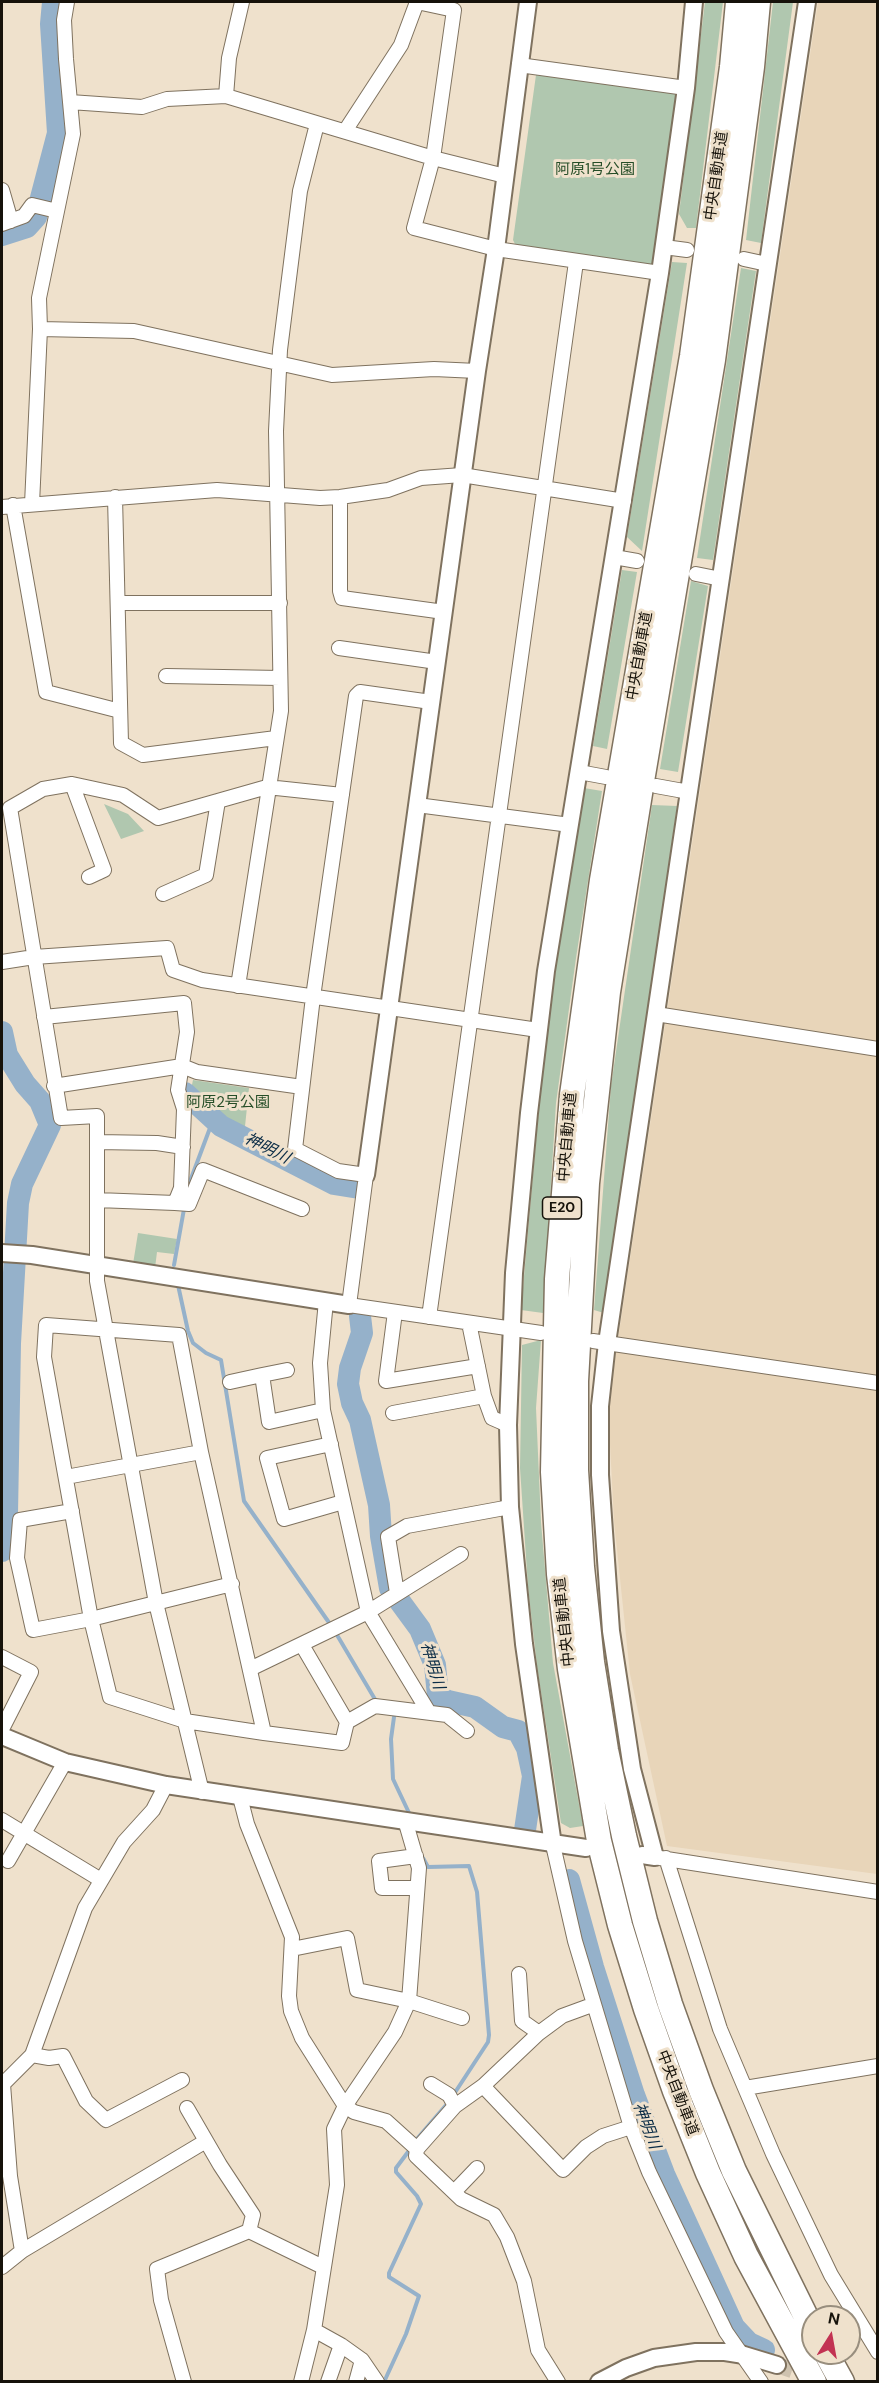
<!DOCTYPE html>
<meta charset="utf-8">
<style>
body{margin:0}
#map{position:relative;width:879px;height:2383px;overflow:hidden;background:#efe1cc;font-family:"DM Sans",sans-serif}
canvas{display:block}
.frame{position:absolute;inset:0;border:3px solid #16120a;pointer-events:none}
.north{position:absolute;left:801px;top:2305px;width:60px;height:60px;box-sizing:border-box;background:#efe1cc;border:2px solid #988e7e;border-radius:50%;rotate:11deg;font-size:16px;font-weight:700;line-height:24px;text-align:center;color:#16120a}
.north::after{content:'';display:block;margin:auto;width:21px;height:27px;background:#c23252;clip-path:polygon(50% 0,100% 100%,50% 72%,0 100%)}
</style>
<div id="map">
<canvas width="879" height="2383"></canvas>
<div class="frame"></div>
<div class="north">N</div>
</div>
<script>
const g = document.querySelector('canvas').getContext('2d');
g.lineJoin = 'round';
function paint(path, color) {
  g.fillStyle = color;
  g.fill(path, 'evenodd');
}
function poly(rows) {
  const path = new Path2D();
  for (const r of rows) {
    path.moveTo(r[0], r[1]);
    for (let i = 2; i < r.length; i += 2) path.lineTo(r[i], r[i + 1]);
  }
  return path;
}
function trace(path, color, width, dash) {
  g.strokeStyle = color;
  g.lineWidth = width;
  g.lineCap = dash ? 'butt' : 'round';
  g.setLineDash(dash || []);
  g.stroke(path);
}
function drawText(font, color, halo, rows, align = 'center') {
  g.font = font + ' "DM Sans","Noto Sans JP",sans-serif';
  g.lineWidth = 6;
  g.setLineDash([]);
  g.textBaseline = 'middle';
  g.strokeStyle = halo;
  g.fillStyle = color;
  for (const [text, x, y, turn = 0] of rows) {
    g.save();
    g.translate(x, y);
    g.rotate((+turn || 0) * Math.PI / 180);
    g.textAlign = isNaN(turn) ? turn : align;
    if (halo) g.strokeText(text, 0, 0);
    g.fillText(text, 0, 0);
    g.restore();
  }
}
paint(poly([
 [818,2,877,2,877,1874,667,1846,630,1674,614,1521,608,1406]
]), '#e8d5b9');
paint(poly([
 [705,2,723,2,696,228,687,228,679,214],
 [773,2,793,2,761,243,746,240],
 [536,75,677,93,655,265,516,246,513,240],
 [672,262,687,263,642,551,627,537],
 [741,268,756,271,713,560,697,558],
 [622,570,637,572,607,749,593,746],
 [691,581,708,586,678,772,660,769],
 [584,788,602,791,576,958,556,1103,543,1313,521,1310,540,1096,557,959],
 [104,804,128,814,144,831,121,839],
 [652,805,677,806,604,1313,594,1310,611,1086],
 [193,1080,249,1088,244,1136,222,1123,190,1094],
 [138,1233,177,1239,174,1254,157,1252,155,1268,133,1264],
 [541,1340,536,1408,541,1522,553,1663,583,1826,570,1828,561,1823,537,1666,528,1587,520,1468,522,1345]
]), '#b0c7af');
trace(poly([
 [186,1192,210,1128,215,1120],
 [174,1265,184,1209],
 [178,1285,188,1331,193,1343,206,1353,221,1360,244,1501,330,1624],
 [337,1635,376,1701],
 [394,1717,391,1739,393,1779,410,1815],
 [423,1858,428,1867,469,1866,477,1892,489,2035,488,2042,454,2094],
 [416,2140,447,2104],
 [384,2382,406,2334,419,2296,389,2277,389,2273,421,2204,417,2196,396,2172,396,2168,408,2152]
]), '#95b1ca', 4);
trace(poly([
 [2,235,27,227,36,217,58,133,51,24,53,2],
 [2,1032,7,1055,25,1084,40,1101,50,1125,22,1184,18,1203,10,1343,7,1514,2,1551],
 [185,1093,221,1126,334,1184,359,1188],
 [360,1316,362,1333,350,1368,348,1384,352,1403,360,1420,379,1505,381,1536,390,1588],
 [398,1599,420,1629,435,1665,438,1696,448,1701,475,1707,503,1727,518,1731,527,1748,533,1776,525,1830],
 [569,1880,593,1967,634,2095,664,2174,734,2327,749,2343,764,2350]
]), '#95b1ca', 22);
trace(poly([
 [777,2365,815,2378]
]), '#cec2af', 16, [16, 8]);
const minor = poly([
 [417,2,454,10,433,158,414,228,496,249,660,273],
 [519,65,686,88],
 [226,96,229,58,242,2],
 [70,102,142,107,167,99,226,96,433,158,505,176],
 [345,131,401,45,417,2],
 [2,190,11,221],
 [2,224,24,216,32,205,57,211],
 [664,247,687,250],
 [744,259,767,264],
 [40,329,134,331,332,375,434,369,477,371],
 [115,497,121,743,143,755,276,738],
 [340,497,340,591,342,598,444,612],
 [32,504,40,329,39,298,73,134,66,59,64,20,67,2],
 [13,505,46,692,120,711],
 [2,507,217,490,320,498,340,497,388,490,421,478,462,475,624,501],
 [614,557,637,561],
 [696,574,721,579],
 [118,603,280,603],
 [339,648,437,662],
 [166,676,280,678],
 [431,702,360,692,356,696,313,997,295,1149,338,1171,366,1175,349,1305,541,1333],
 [579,772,606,777],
 [72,784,104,870,89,877],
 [656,786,689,792],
 [417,805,570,825],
 [163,894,206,875,218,801],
 [2,962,34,957,167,948,173,970,202,980,538,1030],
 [238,986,281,711,276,431,280,350,300,191,317,124],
 [656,1014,878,1049],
 [44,1017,184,1003,187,1032,178,1090,184,1109,181,1188,175,1203,97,1200],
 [54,1086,182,1066,197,1072,302,1087],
 [97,1142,157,1143,183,1147],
 [175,1203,189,1204,203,1170,302,1209],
 [326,1301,320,1363,323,1410,368,1612,428,1711],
 [395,1312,386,1381,478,1366],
 [429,1317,576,262],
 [469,1323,484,1396,492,1418,508,1425],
 [593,1341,878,1383],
 [262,1375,287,1370],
 [230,1382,262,1375,269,1422,323,1410],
 [393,1413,484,1396],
 [331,1444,267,1458,284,1519,343,1502],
 [66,1477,201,1452],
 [72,1511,20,1520,17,1558,33,1630,91,1619,232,1584],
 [397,1593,388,1537,407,1526,510,1507],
 [302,1645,347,1722],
 [2,1657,31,1672,2,1729],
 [250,1669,368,1612,461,1554],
 [264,1733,201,1452,179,1335,46,1325,44,1357,91,1619,110,1697,185,1721,264,1733,342,1743,347,1722,375,1706,447,1715,467,1731],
 [202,1792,156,1603,97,1281,97,1116,61,1118,10,808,43,789,72,784,123,795,158,818,267,787,342,795],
 [240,1797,247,1824,292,1937,289,1996,291,2011,302,2038,345,2106,354,2112,386,2121,417,2149],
 [2,1820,101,1880],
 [553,1845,575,1941,631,2127,649,2172,726,2332,761,2382],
 [416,1856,379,1861,382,1888,417,1888],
 [660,1858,878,1892],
 [666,1858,720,2029,773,2154,831,2275,878,2352],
 [8,1861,65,1762],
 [292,1949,347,1938,357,1990,409,2001,462,2018],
 [519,1974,522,2021,539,2033],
 [32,2055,49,2058,63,2056,86,2101,106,2120,182,2080],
 [431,2084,449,2095,455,2106],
 [483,2086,563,2170,586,2147,603,2136,631,2127],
 [745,2088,878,2066],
 [187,2108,220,2165,253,2215,249,2231,323,2267],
 [454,2192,477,2168],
 [22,2251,206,2141],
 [2,2267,22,2251,10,2176,3,2084,32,2055,85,1908,124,1842,153,1810,166,1785],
 [314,2330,341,2345,362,2360,377,2382],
 [184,2382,161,2300,157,2269,249,2231],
 [301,2382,314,2330,337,2185,334,2129,345,2106,395,2032,409,2001,419,1868,405,1820],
 [328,2382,341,2345],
 [356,2382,362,2360],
 [558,2382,538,2350,524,2281,507,2237,494,2215,461,2199,416,2156,417,2149,455,2106,483,2086,539,2033,562,2016,592,2005]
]);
const tertiary = poly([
 [366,1175,477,371,496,249,528,2],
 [2,1253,32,1255,349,1305],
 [2,1736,65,1762,166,1785,586,1848],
 [553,1845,524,1644,510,1507,508,1425,514,1273,529,1113,546,971,660,273,686,88,694,2],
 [642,1855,655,1857,632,1769,611,1631,600,1475,600,1406,607,1343,681,845,807,2],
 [599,2382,626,2368,654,2358,696,2352,725,2352,744,2355,777,2365]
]);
const motorway = poly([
 [738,2,732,67,692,356,602,880,572,1095,557,1279,553,1472,559,1574,570,1669,599,1841,620,1925,646,2009,675,2091,708,2173,746,2256,814,2382],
 [758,2,752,67,713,360,643,775,608,992,587,1183,576,1381,576,1470,582,1567,592,1662,606,1750,624,1836,645,1921,670,2004,701,2090,734,2171,813,2331],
 [826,2353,842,2382]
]);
trace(minor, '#7f725f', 16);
trace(tertiary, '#7f725f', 20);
trace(motorway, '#7f725f', 27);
trace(minor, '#fff', 14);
trace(tertiary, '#fff', 16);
trace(motorway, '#fff', 24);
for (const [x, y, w] of [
 [562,1208,39]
]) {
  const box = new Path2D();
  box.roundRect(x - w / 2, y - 11, w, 22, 4.5);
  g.fillStyle = '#efe1cc';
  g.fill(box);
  trace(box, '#16120a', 1.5);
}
drawText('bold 14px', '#16120a', null, [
 ["E20",562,1208]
]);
drawText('15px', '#254d27', '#efe1cc', [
 ["阿原1号公園",595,170],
 ["阿原2号公園",228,1103]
]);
drawText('15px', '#16120a', '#efe1cc', [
 ["中央自動車道",717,176,-82],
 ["中央自動車道",640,656,-80],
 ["中央自動車道",568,1137,-85],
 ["中央自動車道",565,1622,-96],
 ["中央自動車道",677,2093,69]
]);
drawText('italic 16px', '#0a2c46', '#efe1cc', [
 ["神明川",267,1149,27],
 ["神明川",432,1666,74],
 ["神明川",646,2126,69]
]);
</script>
